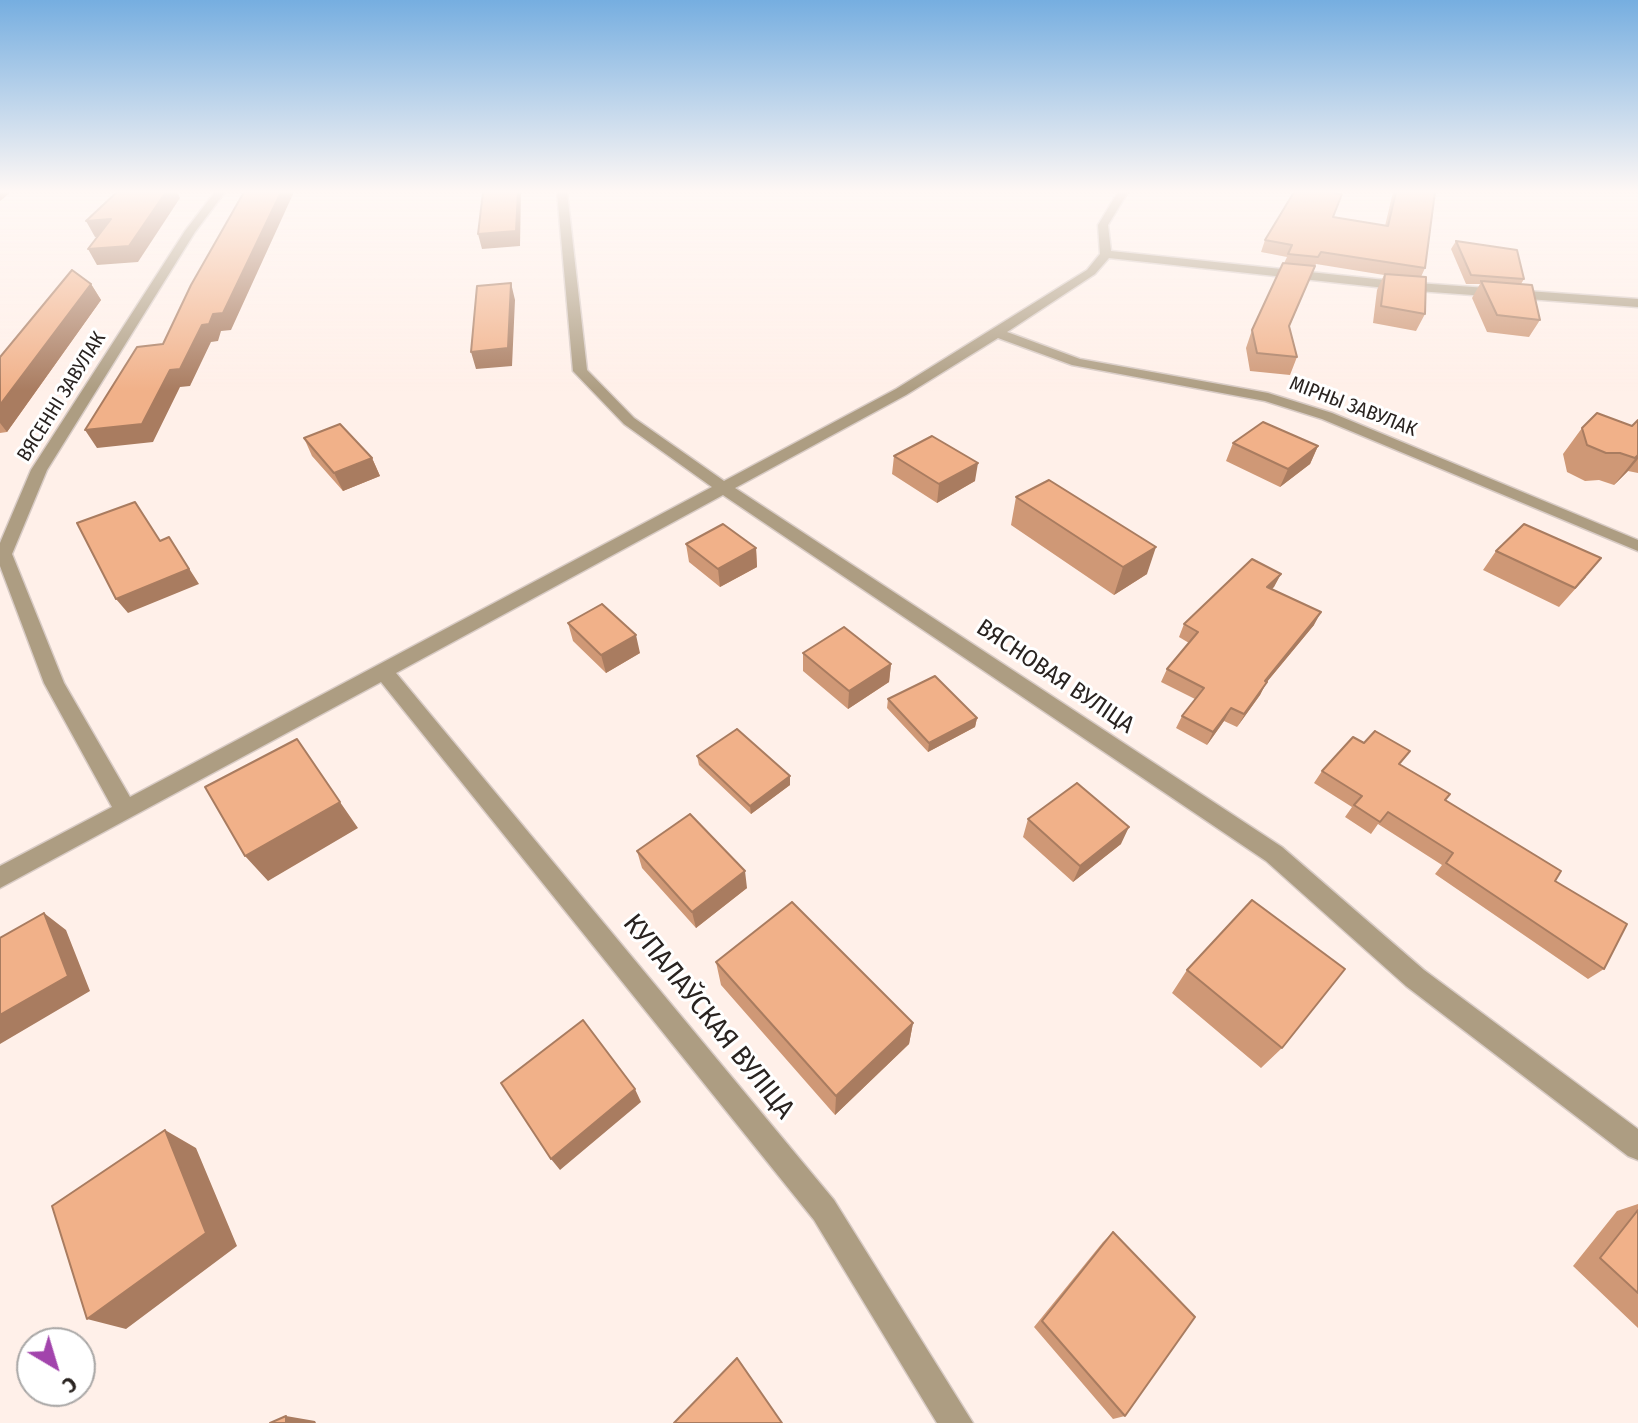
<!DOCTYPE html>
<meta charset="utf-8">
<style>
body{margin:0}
#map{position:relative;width:1638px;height:1423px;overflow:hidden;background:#fff0e9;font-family:"Fira Sans Condensed",sans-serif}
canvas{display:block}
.north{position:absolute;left:16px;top:1327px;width:80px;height:80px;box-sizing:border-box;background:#fff;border:2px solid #a9a7a6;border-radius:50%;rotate:142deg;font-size:22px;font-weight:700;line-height:32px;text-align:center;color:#292320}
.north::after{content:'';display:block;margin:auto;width:28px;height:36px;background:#a244ac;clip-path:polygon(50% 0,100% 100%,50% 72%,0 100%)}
</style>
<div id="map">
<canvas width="1638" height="1423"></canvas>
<div class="north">С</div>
</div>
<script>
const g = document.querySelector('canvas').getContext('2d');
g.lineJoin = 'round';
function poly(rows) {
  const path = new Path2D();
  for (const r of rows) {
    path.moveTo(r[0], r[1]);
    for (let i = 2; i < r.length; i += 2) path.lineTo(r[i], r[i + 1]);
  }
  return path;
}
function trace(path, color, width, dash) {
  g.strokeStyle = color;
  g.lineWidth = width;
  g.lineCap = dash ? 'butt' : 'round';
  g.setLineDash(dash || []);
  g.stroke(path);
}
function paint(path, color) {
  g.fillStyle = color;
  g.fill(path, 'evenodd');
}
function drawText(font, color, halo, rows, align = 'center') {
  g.font = font + ' "Fira Sans Condensed",sans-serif';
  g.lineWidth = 6;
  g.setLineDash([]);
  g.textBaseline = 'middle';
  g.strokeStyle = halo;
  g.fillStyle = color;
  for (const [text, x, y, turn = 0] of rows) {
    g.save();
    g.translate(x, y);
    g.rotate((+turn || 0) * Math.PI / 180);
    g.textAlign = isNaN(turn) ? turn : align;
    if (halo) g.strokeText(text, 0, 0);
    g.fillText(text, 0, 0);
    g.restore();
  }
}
const street = poly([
 [215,192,225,192,195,232,47,470,12,554,64,683,130,797,712,487,624,424,573,371,557,192,567,192,587,370,634,418,724,481,896,389,1087,270,1100,254,1098,225,1118,192,1128,192,1108,225,1111,251,1404,282,1638,299,1638,307,1404,290,1109,258,1095,274,1007,332,1080,359,1268,393,1332,413,1638,540,1638,551,1322,419,1265,401,1072,365,998,338,906,395,735,488,1282,847,1424,970,1638,1129,1638,1160,1628,1156,1406,986,1266,861,723,495,396,673,834,1200,973,1423,937,1423,814,1220,381,682,0,888,0,866,112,807,44,683,0,566,0,543,31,470,185,231,215,192]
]);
trace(street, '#d8cbc5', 3);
paint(street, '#ad9d82');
paint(poly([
 [1393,192,1435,192,1425,268,1421,277,1425,314,1416,331,1373,323,1377,290,1384,275,1316,264,1289,327,1297,357,1290,375,1250,371,1246,348,1252,330,1287,257,1261,252,1265,240,1333,217,1385,226],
 [1456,241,1524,279,1521,284,1540,320,1529,337,1487,332,1472,298,1480,284,1466,284,1451,249],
 [91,284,101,300,7,432,0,433,0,357],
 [1638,420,1638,473,1628,471,1614,485,1599,480,1585,481,1567,472,1563,454,1582,428,1632,426],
 [304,438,372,458,380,476,343,491,312,456],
 [1233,443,1318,446,1310,464,1280,487,1226,461],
 [894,456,975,481,937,503,892,474],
 [1016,497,1147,574,1114,595,1011,525],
 [686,544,756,548,757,567,720,587,689,562],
 [1496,551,1586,577,1559,607,1483,570],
 [1281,574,1272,589,1314,625,1266,683,1260,695,1237,727,1224,721,1207,745,1176,728,1182,716,1195,699,1161,682,1167,669,1189,643,1179,637,1184,624],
 [568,623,640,653,606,673,573,641],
 [803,653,891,664,889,682,848,709,803,671],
 [888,699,977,718,975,727,928,752,887,708],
 [697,756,790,785,751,814,699,765],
 [1400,764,1445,800,1555,881,1604,969,1588,979,1435,874,1442,865,1378,824,1371,834,1345,817,1352,807,1314,783,1322,771],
 [1028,819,1121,844,1073,882,1023,837],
 [637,851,747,888,696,928,642,868],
 [716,962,913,1023,909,1044,835,1115,721,985],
 [1187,970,1282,1048,1261,1068,1172,993],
 [1638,1204,1638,1328,1573,1266,1617,1211],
 [1113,1232,1125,1416,1113,1419,1034,1327,1103,1242]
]), '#cf9876');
paint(poly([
 [0,192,11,192,0,201],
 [166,192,177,192,180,198,138,262,97,265,88,249],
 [281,192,294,192,231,330,221,331,218,341,211,342,190,386,180,387,153,442,97,448,85,430,170,370,202,325,213,314],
 [518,192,521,192,520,246,482,249,478,234],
 [111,219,120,234,95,237,86,221],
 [511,283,515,300,512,366,476,369,471,352],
 [91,284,101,300,7,432,0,423,0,405],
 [1318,446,1310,464,1280,487,1288,469],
 [1638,455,1638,459,1628,471,1614,485],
 [372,458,380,476,343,491,334,473],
 [978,463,975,481,937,503,939,484],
 [169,537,199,584,128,613,116,599],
 [1156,547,1147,574,1114,595,1123,567],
 [756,548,757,567,720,587,718,569],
 [1281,574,1274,587,1261,600,1267,587],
 [1321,612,1314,625,1266,683,1260,695,1237,727,1265,681],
 [636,635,640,653,606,673,601,655],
 [891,664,889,682,848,709,849,691],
 [1231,708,1224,721,1207,745,1213,732],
 [977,718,975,727,928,752,929,743],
 [790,776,790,785,751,814,750,806],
 [340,802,358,828,268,881,245,856],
 [1129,827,1121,844,1073,882,1080,866],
 [745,871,747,888,696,928,692,912],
 [44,913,66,930,90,991,0,1044,0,1015],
 [913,1023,909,1044,835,1115,836,1096],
 [635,1089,641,1102,560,1170,551,1159],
 [165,1130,196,1148,237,1246,126,1329,87,1319],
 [286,1416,315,1421,316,1423,286,1423]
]), '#a97c60');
const building = poly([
 [117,192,166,192,129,246,88,249,111,219,86,221,117,192],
 [244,192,281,192,223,313,213,314,209,324,202,325,180,369,170,370,142,424,85,430,137,347,163,344,191,285,244,192],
 [483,192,518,192,516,231,478,234,483,192],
 [1294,192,1336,192,1335,193,1342,194,1333,217,1388,226,1396,192,1435,192,1425,268,1321,252,1318,257,1288,254,1292,245,1265,240,1294,192],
 [1456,241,1517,250,1524,279,1471,275,1456,241],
 [1283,263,1315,266,1289,326,1297,357,1257,353,1252,330,1283,263],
 [72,270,91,284,0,405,0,357,72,270],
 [1385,274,1426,277,1425,314,1381,306,1385,274],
 [1481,281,1532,285,1540,320,1497,315,1481,281],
 [511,283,508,348,471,352,477,286,511,283],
 [1597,413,1632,426,1638,420,1638,455,1635,458,1620,453,1606,453,1587,445,1582,428,1597,413],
 [1263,422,1318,446,1288,469,1233,443,1263,422],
 [340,424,372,458,334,473,304,438,340,424],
 [932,436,978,463,939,484,894,456,932,436],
 [1049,480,1156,547,1123,567,1016,497,1049,480],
 [135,502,160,541,169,537,189,569,116,599,77,523,135,502],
 [723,524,756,548,718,569,686,544,723,524],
 [1524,524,1601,558,1575,588,1496,551,1524,524],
 [1252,559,1281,574,1267,587,1321,612,1265,681,1267,682,1244,714,1231,708,1213,732,1182,716,1204,688,1167,669,1198,632,1184,624,1252,559],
 [602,604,636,635,601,655,568,623,602,604],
 [844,627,891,664,849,691,803,653,844,627],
 [935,676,977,718,929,743,888,699,935,676],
 [737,729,790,776,750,806,697,756,737,729],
 [1375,731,1410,751,1399,764,1450,794,1445,800,1561,871,1555,881,1627,924,1604,969,1446,863,1453,853,1388,812,1380,822,1354,805,1362,796,1322,771,1353,737,1364,743,1375,731],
 [297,739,340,802,245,856,205,787,297,739],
 [1077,783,1129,827,1080,866,1028,819,1077,783],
 [690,814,745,871,692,912,637,851,690,814],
 [1252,900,1345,969,1282,1048,1187,970,1252,900],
 [792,902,913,1023,836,1096,716,962,792,902],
 [44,913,68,976,0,1015,0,938,44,913],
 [583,1020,635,1089,551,1159,501,1083,583,1020],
 [165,1130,206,1233,87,1319,52,1206,165,1130],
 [1638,1210,1638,1293,1600,1258,1638,1210],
 [1113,1232,1195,1317,1125,1416,1042,1321,1113,1232],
 [737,1358,782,1423,674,1423,737,1358],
 [286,1416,286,1423,270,1423,286,1416]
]);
paint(building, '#f1b189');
trace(building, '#a97c60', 2);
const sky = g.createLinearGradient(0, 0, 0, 391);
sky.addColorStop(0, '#76aee0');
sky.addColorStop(0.49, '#fff8f5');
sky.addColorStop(1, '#fff8f500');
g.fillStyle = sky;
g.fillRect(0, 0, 1638, 391);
drawText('20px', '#292320', '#fff', [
 ["ВЯСЕННІ ЗАВУЛАК",62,397,-58],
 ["МІРНЫ ЗАВУЛАК",1353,407,21]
]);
drawText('24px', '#292320', '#fff', [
 ["ВЯСНОВАЯ ВУЛІЦА",1055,677,34]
]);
drawText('28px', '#292320', '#fff', [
 ["КУПАЛАЎСКАЯ ВУЛІЦА",708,1017,51]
]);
</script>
